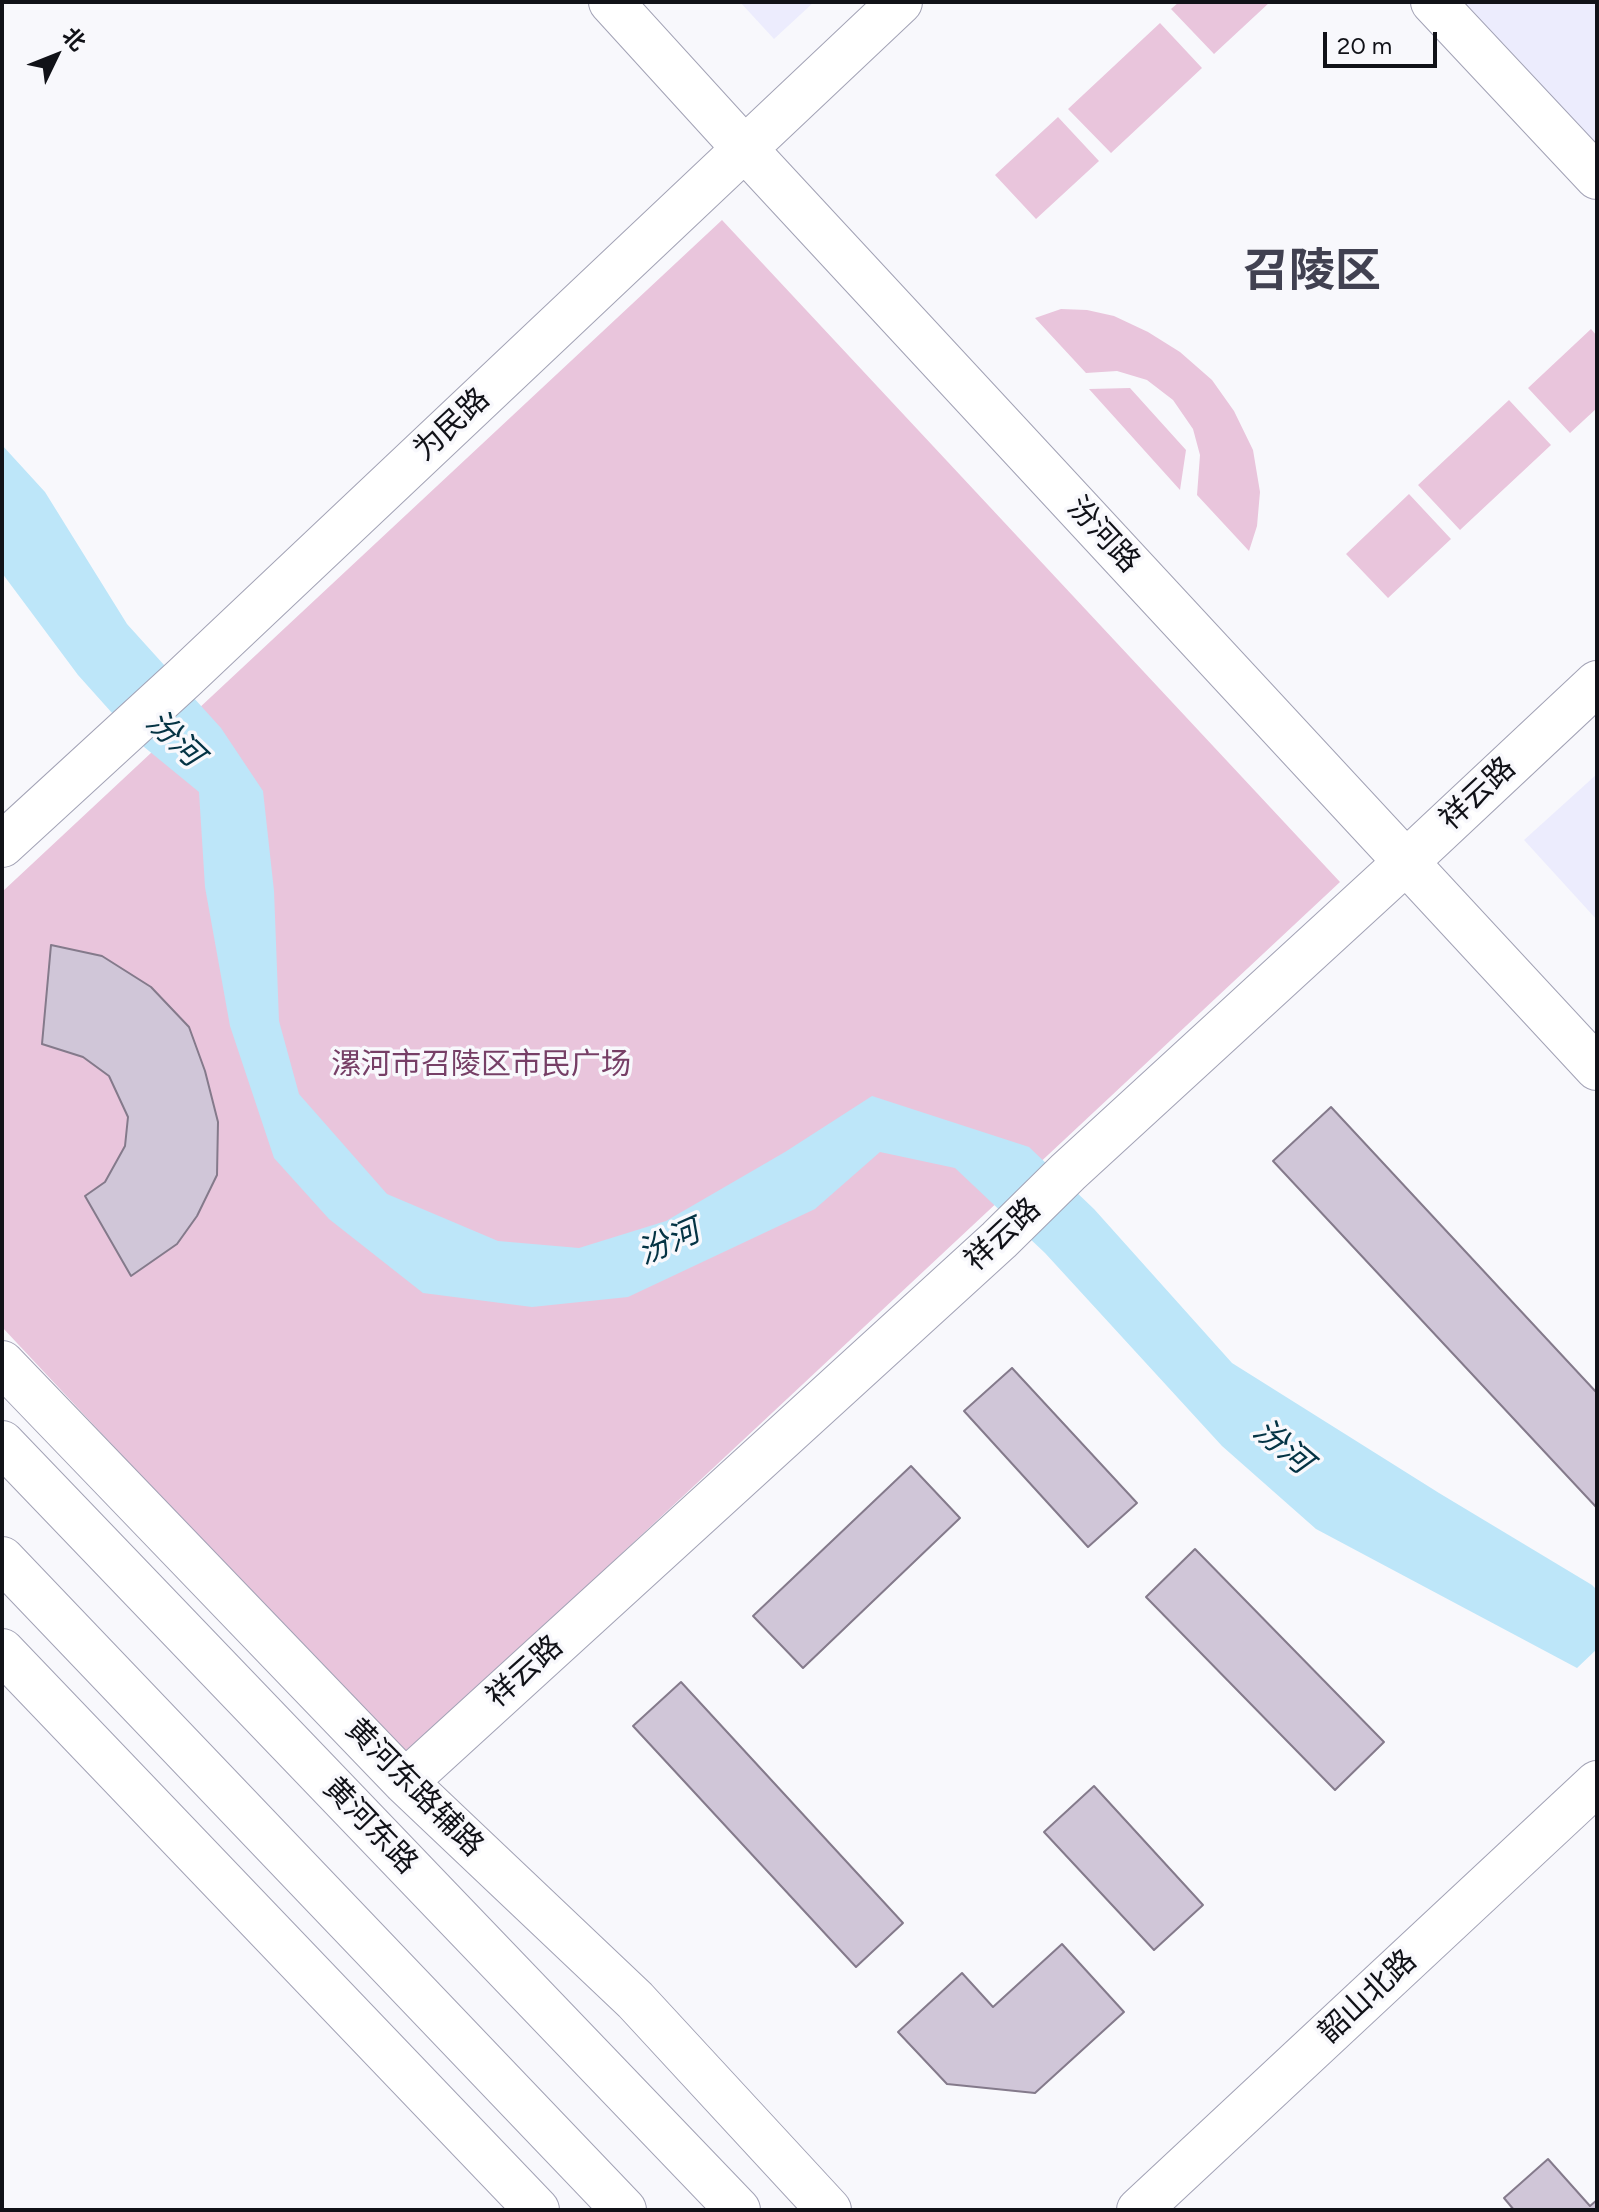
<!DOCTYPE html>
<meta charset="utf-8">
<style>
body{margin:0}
#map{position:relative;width:1599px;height:2212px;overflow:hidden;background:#f8f8fc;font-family:Figtree,"Noto Sans SC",sans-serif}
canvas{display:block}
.frame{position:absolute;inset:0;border:4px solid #111218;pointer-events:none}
.north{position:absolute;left:16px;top:16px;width:80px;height:80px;-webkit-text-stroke:6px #f8f8fc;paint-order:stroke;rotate:47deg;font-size:22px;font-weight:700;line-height:32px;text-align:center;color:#111218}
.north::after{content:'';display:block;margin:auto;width:28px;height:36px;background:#111218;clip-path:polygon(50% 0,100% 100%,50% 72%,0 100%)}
.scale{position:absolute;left:1323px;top:32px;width:114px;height:36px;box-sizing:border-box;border:4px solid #111218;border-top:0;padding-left:10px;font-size:24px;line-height:28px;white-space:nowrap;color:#111218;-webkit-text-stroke:6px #f8f8fc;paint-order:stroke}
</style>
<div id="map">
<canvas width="1599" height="2212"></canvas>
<div class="frame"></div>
<div class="north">北</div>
<div class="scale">20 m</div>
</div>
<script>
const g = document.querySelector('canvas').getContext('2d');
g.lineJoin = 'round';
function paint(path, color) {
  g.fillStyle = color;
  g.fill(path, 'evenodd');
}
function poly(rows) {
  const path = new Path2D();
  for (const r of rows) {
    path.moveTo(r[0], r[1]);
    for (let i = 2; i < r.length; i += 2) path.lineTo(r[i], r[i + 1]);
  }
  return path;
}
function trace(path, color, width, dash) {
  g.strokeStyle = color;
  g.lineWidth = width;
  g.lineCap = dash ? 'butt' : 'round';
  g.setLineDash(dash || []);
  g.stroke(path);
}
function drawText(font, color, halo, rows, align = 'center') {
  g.font = font + ' Figtree,"Noto Sans SC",sans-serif';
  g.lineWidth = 7;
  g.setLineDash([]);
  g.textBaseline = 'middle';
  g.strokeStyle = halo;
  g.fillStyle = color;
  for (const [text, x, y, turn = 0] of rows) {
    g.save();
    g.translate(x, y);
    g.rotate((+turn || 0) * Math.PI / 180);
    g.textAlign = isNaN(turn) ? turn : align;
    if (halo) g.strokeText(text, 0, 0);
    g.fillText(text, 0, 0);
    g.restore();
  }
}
paint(poly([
 [740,2,814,2,774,39],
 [1459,2,1597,2,1597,152],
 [1597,774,1597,920,1524,840]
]), '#ececfd');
paint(poly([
 [1179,2,1270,2,1214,54,1171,9],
 [1160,23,1202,68,1111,153,1068,109],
 [1058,117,1099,161,1036,219,995,175],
 [722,220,1340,882,404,1757,2,1327,2,892],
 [1061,309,1087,310,1114,316,1148,332,1180,352,1212,380,1234,411,1253,450,1260,492,1257,526,1249,551,1197,495,1200,455,1193,429,1173,400,1147,380,1117,371,1086,373,1035,318],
 [1591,329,1597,336,1597,408,1570,433,1528,388],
 [1130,388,1186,450,1180,490,1089,389],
 [1509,400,1551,445,1460,530,1418,485],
 [1409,494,1451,539,1388,598,1346,554]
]), '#e9c5dc');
paint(poly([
 [2,445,45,492,127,624,221,728,263,791,274,891,279,1021,299,1094,387,1194,498,1241,579,1248,666,1221,785,1152,872,1096,1029,1147,1094,1209,1232,1363,1439,1493,1592,1585,1597,1590,1597,1649,1577,1668,1316,1529,1222,1446,1045,1253,955,1168,880,1152,815,1209,628,1297,532,1307,423,1293,329,1219,274,1158,230,1026,205,887,199,792,138,742,78,675,2,573]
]), '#bde6f9');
const building = poly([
 [51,945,102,956,151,987,189,1027,205,1071,218,1122,217,1175,197,1216,177,1244,131,1276,85,1196,105,1182,125,1146,128,1117,109,1076,83,1057,42,1044,51,945],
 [1331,1107,1597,1393,1597,1508,1273,1161,1331,1107],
 [1012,1368,1137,1503,1088,1547,964,1411,1012,1368],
 [911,1466,960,1518,803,1668,753,1616,911,1466],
 [1195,1549,1384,1742,1335,1790,1146,1597,1195,1549],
 [681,1682,903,1923,856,1967,633,1726,681,1682],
 [1094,1786,1203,1905,1154,1950,1044,1832,1094,1786],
 [1062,1944,1124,2012,1035,2093,947,2084,898,2032,962,1973,993,2007,1062,1944],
 [1548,2159,1590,2206,1597,2200,1597,2210,1514,2210,1504,2198,1548,2159]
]);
paint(building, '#d0c6d8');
trace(building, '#847a8b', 2);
const minor = poly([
 [611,2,744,148,1597,1068],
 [1433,2,1597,177],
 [2,845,184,678,900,2],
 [2,1363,405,1782,635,2000,829,2210],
 [2,1651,537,2210],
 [405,1782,999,1240,1068,1172,1406,862,1597,683],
 [1139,2210,1597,1783]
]);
const major = poly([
 [2,1443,738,2210],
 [2,1559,624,2210]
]);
trace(minor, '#a2a2b5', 46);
trace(major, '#a2a2b5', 46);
trace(minor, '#fff', 44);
trace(major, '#fff', 44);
drawText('30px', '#111218', '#f8f8fc', [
 ["为民路",452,425,-43],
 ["汾河路",1103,535,47],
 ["祥云路",1478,794,-43],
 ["祥云路",1003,1235,-43],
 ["祥云路",525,1672,-42],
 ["黄河东路辅路",414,1788,45],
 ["黄河东路",370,1826,46],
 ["韶山北路",1368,1997,-43]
]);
drawText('30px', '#763f66', '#f8f8fc', [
 ["漯河市召陵区市民广场",481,1065]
]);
drawText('italic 32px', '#043344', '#f8f8fc', [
 ["汾河",174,739,44],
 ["汾河",669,1243,-24],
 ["汾河",1282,1447,40]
]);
drawText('bold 46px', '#414151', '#f8f8fc', [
 ["召陵区",1312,273]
]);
</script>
